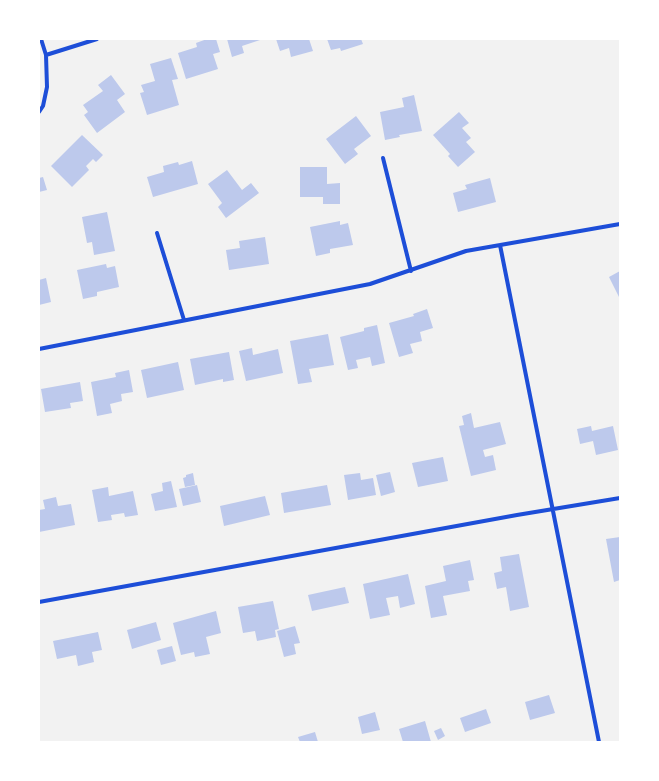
<!DOCTYPE html>
<style>
body{margin:0}
#map{position:relative;width:659px;height:781px;overflow:hidden;background:#f2f2f2;font-family:"Source Sans 3",sans-serif}
canvas{display:block}
.frame{position:absolute;inset:0;border:40px solid #fff;pointer-events:none}
</style>
<div id="map">
<canvas width="659" height="781"></canvas>
<div class="frame"></div>
</div>
<script>
const g = document.querySelector('canvas').getContext('2d');
g.lineJoin = 'round';
function paint(path, color) {
  g.fillStyle = color;
  g.fill(path, 'evenodd');
}
function poly(rows) {
  const path = new Path2D();
  for (const r of rows) {
    path.moveTo(r[0], r[1]);
    for (let i = 2; i < r.length; i += 2) path.lineTo(r[i], r[i + 1]);
  }
  return path;
}
function trace(path, color, width, dash) {
  g.strokeStyle = color;
  g.lineWidth = width;
  g.lineCap = dash ? 'butt' : 'round';
  g.setLineDash(dash || []);
  g.stroke(path);
}
paint(poly([
 [207,39,216,39,220,52,213,54,218,69,186,79,178,53,197,47,196,43],
 [227,39,263,39,242,46,244,53,232,57],
 [276,39,309,39,313,51,291,57,289,48,280,51],
 [327,39,361,39,363,44,341,51,340,48,331,50],
 [171,58,178,79,172,80,179,105,147,115,140,93,144,92,141,85,155,81,150,64],
 [111,75,125,94,117,100,125,112,97,133,84,115,88,112,83,105,103,91,98,85],
 [414,95,422,131,399,135,400,137,385,140,380,112,404,107,402,98],
 [459,112,469,123,462,128,471,138,466,142,475,152,458,167,448,156,450,154,433,135],
 [356,116,371,136,354,149,358,154,345,164,326,139],
 [82,135,103,155,96,162,93,159,86,166,89,170,72,187,51,166],
 [192,161,198,184,153,197,147,177,164,172,163,166,178,162,179,165],
 [300,167,327,167,327,184,340,183,340,204,323,204,323,197,300,197],
 [227,170,242,190,251,183,259,193,226,218,218,207,222,203,208,184],
 [43,177,47,190,39,192,39,178],
 [490,178,496,202,458,212,453,193,467,189,465,185],
 [107,212,115,251,94,255,92,242,87,243,82,217],
 [340,221,340,225,348,223,353,245,330,249,330,253,316,256,310,227],
 [265,237,269,264,229,270,226,250,240,248,239,241],
 [106,264,107,268,115,266,119,287,97,292,97,296,83,299,77,270],
 [620,271,620,299,609,277],
 [46,278,51,302,39,305,39,280],
 [427,309,433,328,420,332,422,341,410,344,413,353,399,357,389,323,414,316,413,314],
 [377,325,385,363,372,366,370,357,356,360,358,368,348,370,340,337,364,331,364,328],
 [328,334,334,365,309,369,312,382,298,384,290,341],
 [252,348,253,355,278,349,283,373,246,381,239,351],
 [229,352,234,380,223,382,223,379,195,385,190,359],
 [178,362,184,390,147,398,141,370],
 [129,370,133,392,121,394,122,401,110,404,112,413,97,416,91,382,116,377,115,373],
 [80,382,83,401,70,403,71,408,45,412,41,389],
 [471,413,474,428,500,422,506,444,483,450,485,457,493,455,496,470,471,476,459,426,464,425,462,416],
 [591,426,592,431,613,426,618,450,596,455,593,441,580,444,577,429],
 [443,457,448,481,418,487,412,463],
 [390,472,395,492,381,496,376,475],
 [193,473,195,485,185,487,183,478,186,477,186,475],
 [360,473,361,480,373,478,376,495,348,500,344,475],
 [171,481,177,507,155,511,151,494,163,491,162,483],
 [197,485,201,502,183,506,179,489],
 [327,485,331,505,284,513,281,493],
 [108,487,109,496,133,491,138,515,125,517,124,513,111,515,112,520,98,522,92,490],
 [265,496,270,515,224,526,220,506],
 [56,497,58,506,71,504,75,525,39,532,39,510,45,509,43,500],
 [620,537,620,580,614,582,606,539],
 [519,554,529,607,510,611,506,587,497,589,494,573,502,571,500,557],
 [470,560,474,580,468,581,470,591,443,596,447,615,431,618,425,586,446,581,443,566],
 [408,574,415,604,400,608,398,596,386,598,390,615,370,619,363,584],
 [345,587,349,603,312,611,308,595],
 [273,601,279,629,275,630,276,637,257,641,255,631,243,633,238,607],
 [216,611,221,633,206,637,210,654,195,657,194,652,181,655,173,623],
 [156,622,161,640,132,649,127,630],
 [295,626,300,643,294,644,296,654,284,657,277,631],
 [98,632,102,650,92,652,94,662,78,666,76,655,57,659,53,641],
 [172,646,176,661,161,665,157,650],
 [549,695,555,713,530,720,525,702],
 [486,709,491,723,465,732,460,718],
 [375,712,380,730,362,734,358,717],
 [425,721,431,742,403,742,399,729],
 [441,728,445,736,438,740,434,731],
 [315,732,318,742,300,742,298,737]
]), '#bdc9ec');
trace(poly([
 [46,55,97,39],
 [39,112,43,106,47,87,46,55,41,39],
 [383,158,411,271],
 [157,233,184,320],
 [500,245,599,742],
 [39,349,370,284,466,251,620,224],
 [39,602,517,515,620,498]
]), '#1d4ed8', 4);
</script>
